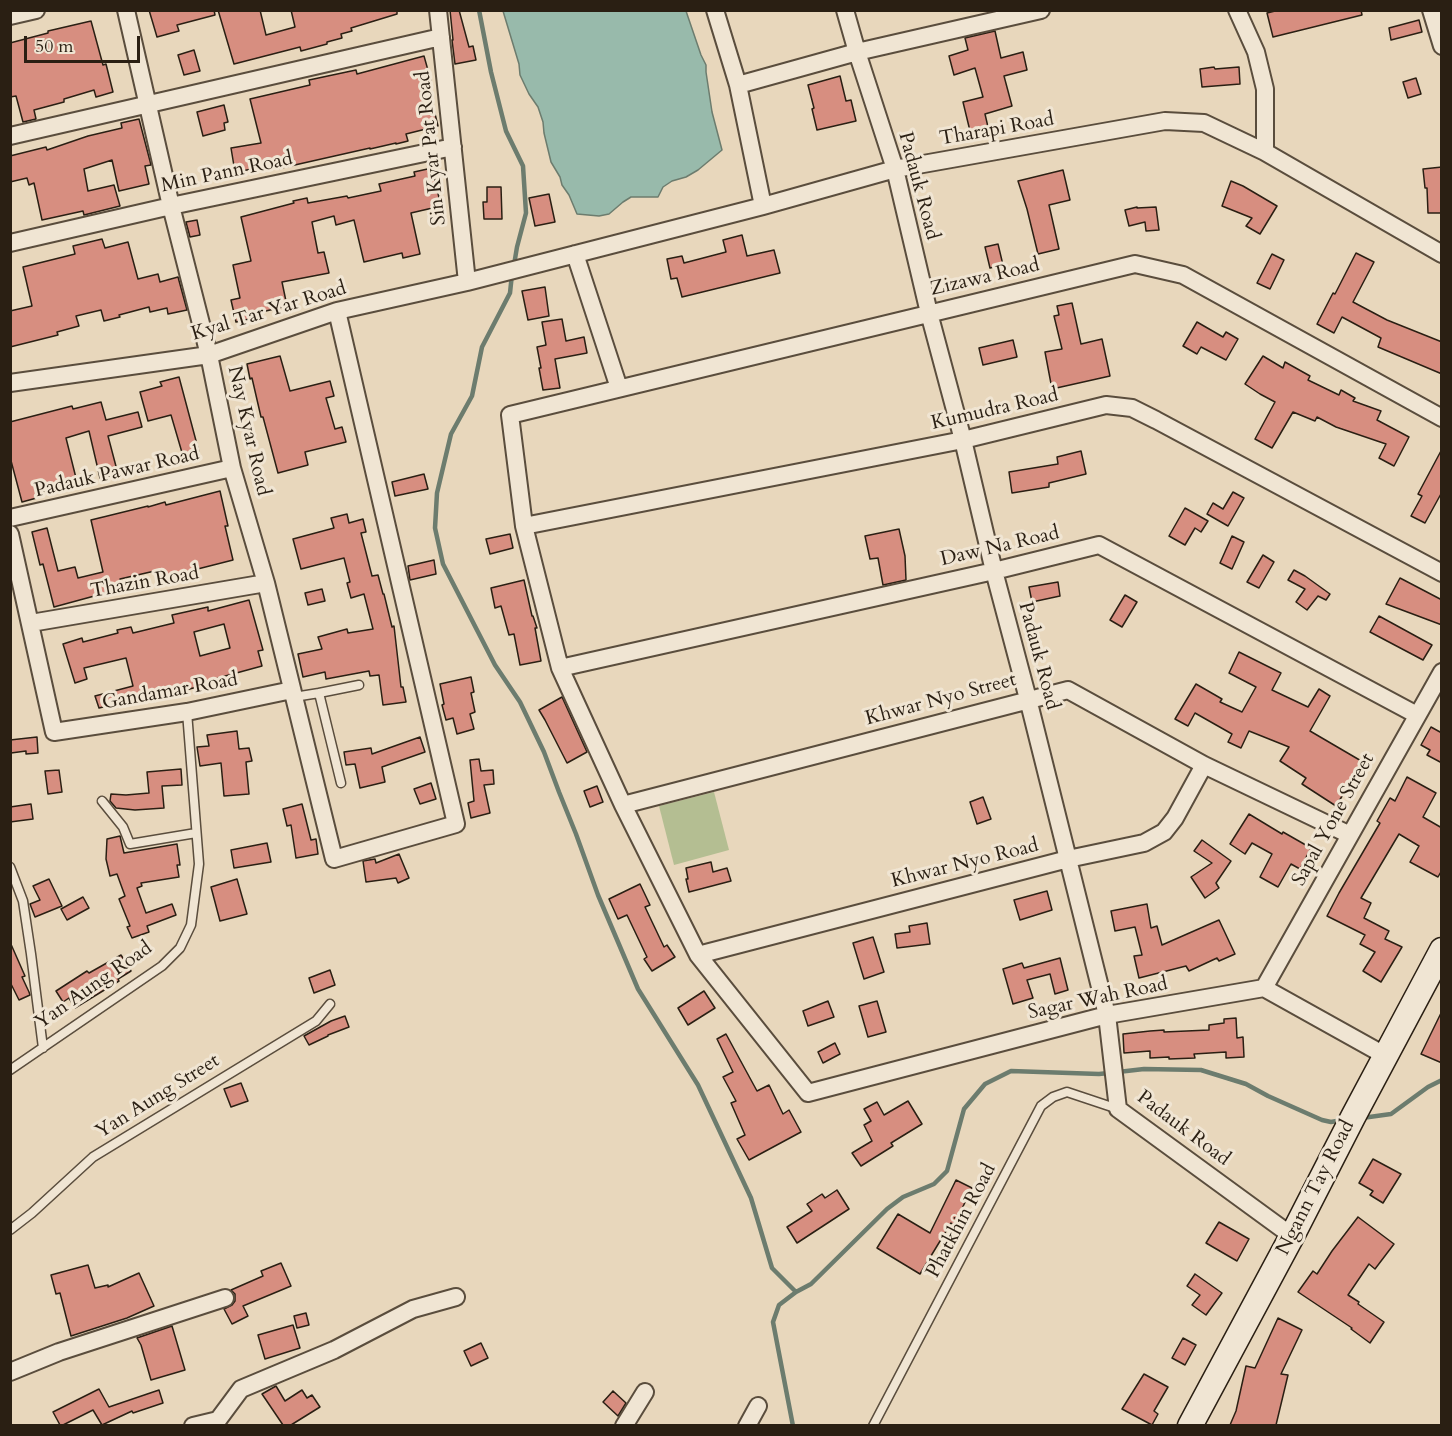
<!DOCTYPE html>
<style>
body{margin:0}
#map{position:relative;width:1452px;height:1436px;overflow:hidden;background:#e8d7bc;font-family:Cardo,serif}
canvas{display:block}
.frame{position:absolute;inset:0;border:12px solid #2a1f13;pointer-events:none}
.scale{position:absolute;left:24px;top:36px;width:116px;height:27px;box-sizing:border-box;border:3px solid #2a1f13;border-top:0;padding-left:8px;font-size:18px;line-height:21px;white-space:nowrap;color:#2a1f13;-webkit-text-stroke:4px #f0e5d3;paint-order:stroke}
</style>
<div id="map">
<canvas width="1452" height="1436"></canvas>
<div class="frame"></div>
<div class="scale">50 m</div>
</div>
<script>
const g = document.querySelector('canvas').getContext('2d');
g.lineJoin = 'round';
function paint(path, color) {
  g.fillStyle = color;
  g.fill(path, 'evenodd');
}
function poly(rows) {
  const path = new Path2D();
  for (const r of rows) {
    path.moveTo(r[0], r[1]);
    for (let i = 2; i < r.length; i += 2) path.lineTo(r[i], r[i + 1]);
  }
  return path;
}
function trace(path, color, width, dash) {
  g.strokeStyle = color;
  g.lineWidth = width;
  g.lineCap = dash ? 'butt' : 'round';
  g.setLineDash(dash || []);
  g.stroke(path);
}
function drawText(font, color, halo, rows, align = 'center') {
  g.font = font + ' Cardo,serif';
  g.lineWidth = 6;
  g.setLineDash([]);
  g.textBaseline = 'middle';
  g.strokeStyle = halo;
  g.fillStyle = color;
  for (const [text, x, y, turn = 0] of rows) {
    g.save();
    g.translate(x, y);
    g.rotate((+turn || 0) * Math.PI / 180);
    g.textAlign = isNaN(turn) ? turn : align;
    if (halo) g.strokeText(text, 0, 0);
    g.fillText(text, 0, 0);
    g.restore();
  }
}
paint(poly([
 [714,792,729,850,674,865,659,806]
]), '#b4be92');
const water = poly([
 [503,11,686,11,701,55,706,65,706,72,712,112,722,150,698,170,686,177,672,181,663,187,658,197,631,197,623,202,609,214,599,216,577,214,569,195,562,185,560,177,551,162,544,133,543,122,538,107,529,94,520,75,519,64,503,11]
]);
paint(water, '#98baab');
trace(water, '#6c7c6e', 1.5);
trace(poly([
 [479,10,491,72,506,131,523,166,526,213,517,247,514,265],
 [512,274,510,293,482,347,472,396,451,434,437,493,435,528,443,564,495,665,520,702,544,752,559,792,576,834,598,895,638,989,698,1085,751,1198,772,1268,796,1292],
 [1118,1072,1144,1069,1201,1070,1246,1084,1268,1096,1322,1120,1331,1122,1342,1120],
 [1362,1118,1391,1114,1428,1087,1442,1080],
 [793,1426,773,1322,779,1305,796,1292,811,1284,887,1209,903,1197,934,1184,947,1171,964,1109,985,1084,1011,1071,1099,1074,1109,1073]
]), '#6c7c6e', 4.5);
const building = poly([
 [149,10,214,10,215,15,177,25,179,31,157,37,149,10],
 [218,10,260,10,266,35,295,27,291,10,397,10,397,14,351,28,352,31,341,34,342,38,327,42,327,44,301,51,300,47,234,64,218,10],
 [450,10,459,10,469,47,473,46,476,60,455,64,452,40,453,40,450,10],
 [1279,10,1361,10,1362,15,1273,37,1267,13,1279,10],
 [1419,20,1422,32,1391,40,1389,28,1419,20],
 [91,21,103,65,106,64,113,92,96,97,94,90,64,99,64,102,34,110,36,119,23,122,16,96,10,97,10,43,48,33,48,31,91,21],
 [995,31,1001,58,1023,52,1027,70,1004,76,1012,106,985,114,988,127,970,131,963,102,983,97,975,68,954,75,949,56,968,50,965,38,995,31],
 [194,50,200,71,184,75,178,55,194,50],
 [424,56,431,81,427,82,438,126,406,134,408,141,396,144,396,143,370,149,370,148,277,169,276,165,235,172,231,148,261,143,250,99,310,85,309,80,356,70,357,74,424,56],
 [1214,67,1215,69,1239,67,1240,84,1202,87,1200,69,1214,67],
 [840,76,846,101,851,100,856,121,817,130,812,109,814,108,808,85,840,76],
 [1416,78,1421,94,1408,98,1403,82,1416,78],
 [224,105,228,122,224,123,225,130,203,136,197,112,224,105],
 [139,119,151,165,145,166,149,184,119,191,112,160,84,169,88,191,114,185,120,206,84,215,83,211,42,220,34,183,29,185,27,178,10,182,10,156,46,147,47,150,88,136,122,128,121,123,139,119],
 [1442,167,1442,213,1428,213,1427,188,1425,188,1423,169,1442,167],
 [432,168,441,206,411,213,420,254,403,258,402,253,364,262,354,220,336,225,334,216,312,222,318,253,324,252,329,273,282,282,287,306,253,314,254,318,236,322,231,300,240,298,233,265,251,261,241,217,294,203,293,201,307,198,308,203,347,196,348,198,381,191,379,184,415,176,414,172,432,168],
 [1063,170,1070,200,1049,205,1059,249,1038,254,1027,209,1018,181,1063,170],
 [1231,181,1243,186,1277,206,1260,234,1246,226,1252,218,1222,206,1231,181],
 [487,187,501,187,502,219,484,219,483,202,487,202,487,187],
 [549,194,555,222,535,226,529,198,549,194],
 [1137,207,1137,208,1156,207,1159,230,1146,231,1145,222,1129,226,1125,210,1137,207],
 [197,220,200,235,190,237,186,222,197,220],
 [742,235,747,256,774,250,780,273,682,297,677,278,671,279,667,259,682,256,684,263,726,252,723,240,742,235],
 [102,239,105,248,128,242,138,279,158,274,160,282,178,277,187,310,168,314,167,308,150,312,149,307,119,315,120,317,104,321,101,310,76,316,79,326,57,332,58,335,10,347,10,311,32,306,23,267,75,254,73,246,102,239],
 [998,244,1003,265,990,268,985,247,998,244],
 [1356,253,1374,262,1353,302,1387,320,1442,342,1442,374,1378,347,1381,338,1342,317,1334,333,1317,324,1333,293,1335,294,1356,253],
 [1272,254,1284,260,1270,289,1257,283,1272,254],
 [545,287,549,316,528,320,522,291,545,287],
 [1072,303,1081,344,1102,339,1110,376,1052,389,1045,352,1062,349,1054,316,1059,315,1057,306,1072,303],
 [562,319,566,341,584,337,587,353,555,359,560,388,543,390,539,368,541,368,537,347,546,345,542,322,562,319],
 [1197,322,1223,337,1226,332,1238,339,1226,360,1201,347,1197,354,1183,346,1197,322],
 [1013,340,1017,357,983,365,979,348,1013,340],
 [280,356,290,391,330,381,334,396,326,398,335,429,342,427,346,442,305,452,308,465,278,473,263,417,261,417,252,378,250,379,247,364,280,356],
 [1263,356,1283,368,1285,362,1310,376,1308,380,1339,395,1341,390,1355,398,1353,401,1381,411,1377,420,1409,437,1394,466,1379,458,1386,444,1336,427,1317,417,1315,421,1293,412,1272,448,1255,439,1275,402,1260,394,1245,384,1263,356],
 [179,377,199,452,183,456,171,415,148,421,140,392,162,386,160,382,179,377],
 [101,402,106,420,138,412,142,427,108,436,118,474,100,478,89,431,66,438,77,482,43,491,44,496,22,502,10,457,10,422,72,406,73,409,101,402],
 [1442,449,1442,492,1425,523,1411,516,1422,496,1418,494,1442,449],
 [1081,451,1086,474,1049,483,1049,487,1012,493,1009,472,1058,464,1057,457,1081,451],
 [424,474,428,489,395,496,392,482,424,474],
 [220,491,228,526,225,526,233,560,178,574,178,576,161,581,159,570,120,579,123,590,109,594,109,592,54,607,43,564,40,565,32,532,47,528,58,571,75,567,78,578,103,572,91,520,148,506,148,507,165,502,166,505,220,491],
 [1233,492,1244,498,1228,526,1207,514,1213,503,1223,509,1233,492],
 [1185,508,1208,521,1201,532,1195,528,1185,545,1169,536,1185,508],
 [347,514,349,523,363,519,366,532,361,533,372,576,378,575,383,594,384,594,392,627,394,626,401,687,403,687,406,702,383,705,379,675,370,676,369,671,326,679,325,672,303,677,298,654,322,649,318,637,347,629,348,633,373,629,364,594,351,598,347,583,350,582,344,558,301,569,293,539,334,528,331,518,347,514],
 [899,529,905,556,906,580,883,585,878,558,870,559,865,536,899,529],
 [510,534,513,548,490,554,486,539,510,534],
 [1232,536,1244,542,1232,569,1220,563,1232,536],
 [1263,555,1274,562,1259,588,1247,582,1263,555],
 [434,560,436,574,410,580,408,566,434,560],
 [1294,570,1305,576,1330,594,1326,600,1318,596,1307,610,1296,602,1305,589,1288,580,1294,570],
 [1400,578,1442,600,1442,625,1386,604,1400,578],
 [524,580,532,616,533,616,537,628,535,628,541,661,520,665,514,634,509,635,501,606,495,608,491,588,524,580],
 [1058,582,1060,596,1032,602,1029,587,1058,582],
 [322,589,325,601,308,605,305,593,322,589],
 [1125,595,1137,602,1122,627,1110,620,1125,595],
 [249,600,263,650,258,651,262,666,218,678,218,681,179,692,152,699,151,696,136,699,99,708,95,696,133,686,126,658,84,668,87,679,75,683,63,644,82,638,83,642,118,633,117,630,131,627,133,633,174,623,172,615,208,607,208,611,249,600],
 [224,624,230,648,200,656,194,632,224,624],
 [1379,616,1432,645,1423,660,1370,632,1379,616],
 [1239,652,1281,673,1272,690,1308,707,1319,689,1330,696,1310,731,1363,762,1336,806,1302,784,1306,778,1280,761,1289,747,1249,731,1241,748,1228,742,1232,734,1195,713,1188,726,1175,719,1196,684,1222,699,1220,702,1242,712,1256,687,1229,673,1239,652],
 [471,677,474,692,471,693,475,712,470,714,474,729,457,734,453,718,446,720,442,705,444,704,440,684,471,677],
 [562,697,587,752,567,763,545,720,539,710,562,697],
 [1431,727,1440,732,1442,729,1442,763,1427,755,1430,750,1421,745,1431,727],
 [237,731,239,749,249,748,252,761,246,762,249,794,224,796,221,763,200,766,197,747,209,746,207,735,237,731],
 [37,737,38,753,26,754,26,751,11,753,10,740,37,737],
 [420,737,425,752,382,767,385,782,360,788,355,764,346,765,344,752,371,748,372,754,420,737],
 [479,759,481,771,493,770,494,784,484,785,490,813,471,818,468,803,474,801,470,760,479,759],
 [181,769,182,785,162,786,164,808,135,810,116,808,110,801,111,794,126,795,149,793,147,772,181,769],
 [59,770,62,792,48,794,45,771,59,770],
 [1407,777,1436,793,1423,817,1442,828,1442,870,1438,877,1410,862,1419,846,1399,834,1361,898,1371,903,1364,918,1389,931,1385,939,1402,947,1381,982,1363,971,1375,952,1360,944,1365,935,1327,916,1339,893,1380,823,1377,821,1390,798,1395,801,1407,777],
 [431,783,436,799,420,804,414,789,431,783],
 [597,786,603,802,590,807,584,791,597,786],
 [983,797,991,819,977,824,970,802,983,797],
 [31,804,33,819,10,822,10,807,31,804],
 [302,804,311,840,316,839,318,854,296,858,291,825,287,826,283,809,302,804],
 [1249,814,1282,834,1283,832,1311,848,1300,869,1291,864,1278,887,1260,877,1272,854,1252,843,1245,854,1230,844,1249,814],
 [120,836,124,853,177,844,180,865,177,865,179,877,141,883,142,886,137,888,146,913,172,904,176,915,147,926,149,932,132,938,127,927,130,926,119,899,125,896,117,874,110,876,106,859,107,839,120,836],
 [1202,840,1231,861,1216,883,1219,888,1205,898,1191,877,1212,863,1194,851,1202,840],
 [267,843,271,862,234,868,231,850,267,843],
 [399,854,409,878,398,883,396,878,366,882,363,861,375,859,376,863,399,854],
 [711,862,713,872,727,868,731,881,689,892,686,879,688,879,686,868,711,862],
 [49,879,62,906,35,917,30,904,40,900,33,886,49,879],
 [237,879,247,914,220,921,211,887,237,879],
 [640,884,650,905,645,907,664,947,667,945,675,957,652,971,644,959,647,957,627,915,618,919,609,899,640,884],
 [1047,891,1052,910,1020,920,1014,900,1047,891],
 [83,897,89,908,67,920,61,909,83,897],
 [1147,904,1151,928,1157,926,1162,945,1219,920,1235,954,1219,961,1217,958,1189,971,1186,966,1139,978,1134,956,1142,955,1135,927,1115,931,1111,911,1147,904],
 [927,923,930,944,897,948,895,934,910,932,909,926,927,923],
 [873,937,884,972,864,979,853,943,873,937],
 [10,942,25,976,22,977,29,992,30,995,19,1000,10,982,10,942],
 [121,955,131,971,118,979,119,981,75,1008,69,998,63,1002,56,991,87,971,89,973,121,955],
 [1060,958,1068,990,1055,994,1050,974,1027,980,1033,998,1013,1004,1003,969,1022,963,1024,968,1060,958],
 [330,970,335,985,314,993,309,978,330,970],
 [704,991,715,1008,688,1025,678,1008,704,991],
 [828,1001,834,1017,808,1026,803,1011,828,1001],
 [877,1001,886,1032,868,1037,859,1006,877,1001],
 [1442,1011,1442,1063,1421,1054,1442,1011],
 [345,1016,349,1027,328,1035,328,1036,309,1045,304,1036,331,1021,345,1016],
 [1236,1018,1237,1038,1243,1037,1244,1057,1226,1058,1226,1052,1194,1054,1195,1058,1169,1059,1169,1057,1150,1058,1150,1051,1124,1053,1123,1034,1150,1031,1164,1030,1164,1032,1209,1030,1209,1025,1224,1023,1224,1019,1236,1018],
 [726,1034,757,1091,769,1085,783,1114,789,1110,801,1132,749,1160,737,1139,745,1135,731,1103,736,1101,723,1077,733,1072,717,1039,726,1034],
 [835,1043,840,1054,823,1063,818,1052,835,1043],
 [241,1083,248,1101,231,1107,224,1089,241,1083],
 [908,1101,922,1124,891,1143,893,1146,861,1166,852,1153,872,1141,864,1125,871,1121,864,1109,877,1102,884,1115,908,1101],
 [1373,1159,1401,1174,1383,1203,1370,1195,1373,1191,1359,1183,1373,1159],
 [956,1180,972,1188,954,1225,951,1223,920,1274,877,1248,898,1214,930,1233,956,1180],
 [837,1190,849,1209,797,1243,787,1227,812,1211,807,1204,822,1194,825,1198,837,1190],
 [1358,1217,1394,1244,1375,1269,1369,1264,1348,1295,1359,1302,1358,1304,1384,1322,1370,1343,1351,1329,1352,1328,1298,1292,1313,1271,1317,1274,1332,1251,1358,1217],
 [1219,1222,1249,1239,1237,1261,1206,1243,1219,1222],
 [281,1263,291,1286,243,1306,248,1316,232,1324,224,1309,232,1305,235,1301,235,1294,231,1290,263,1276,261,1271,281,1263],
 [88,1265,95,1288,108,1285,108,1287,139,1273,154,1306,127,1318,71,1336,60,1293,56,1294,51,1275,88,1265],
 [1195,1274,1222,1293,1206,1315,1192,1305,1200,1295,1187,1286,1195,1274],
 [306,1313,309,1325,297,1328,294,1316,306,1313],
 [1278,1318,1302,1330,1281,1374,1288,1375,1276,1425,1230,1425,1236,1411,1246,1366,1255,1368,1278,1318],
 [293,1325,300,1348,265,1359,258,1335,293,1325],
 [172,1326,185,1370,151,1380,141,1345,137,1338,172,1326],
 [1183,1338,1196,1345,1185,1365,1172,1358,1183,1338],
 [481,1343,488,1358,471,1366,464,1351,481,1343],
 [1144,1374,1168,1387,1154,1411,1158,1414,1152,1425,1122,1409,1144,1374],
 [276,1386,285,1401,302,1390,307,1398,312,1395,320,1407,291,1425,283,1425,262,1394,276,1386],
 [99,1389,109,1407,159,1390,163,1403,133,1413,132,1411,102,1425,93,1410,63,1425,60,1425,53,1412,99,1389],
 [613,1391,626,1403,618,1416,603,1402,613,1391]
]);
paint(building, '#d78e80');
trace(building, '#2a1f13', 1.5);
const lane = poly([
 [319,693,359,685],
 [294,697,319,693,341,783],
 [102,801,123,827,130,844,196,833],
 [10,867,23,901,31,954,43,1048],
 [10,1070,162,966,180,948,191,925,199,864,187,712],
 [10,1230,32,1213,93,1157,316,1021,330,1004],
 [873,1426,1041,1106,1053,1097,1067,1092,1118,1109]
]);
const street = poly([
 [126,10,171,206,209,355,232,468,266,583,334,859,456,824,337,311],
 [438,10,467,282],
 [715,10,738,85,763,206],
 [845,10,857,52,895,169,929,313,963,440,994,571,1028,699,1107,1015,1118,1109,1292,1236],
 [1237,10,1256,52,1265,89,1265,152],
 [1431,10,1442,46],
 [10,16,36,10],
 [738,85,857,52,1041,10],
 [10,136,441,37],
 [10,243,171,206,453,147],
 [575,254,619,388],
 [10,383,209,355,337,311,467,282,763,206,895,169,1165,121,1204,123,1265,152,1442,254],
 [10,518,232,468],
 [524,526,963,440,1106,405,1132,408,1156,420,1442,573],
 [10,534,54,732,187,712,292,690],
 [31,623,266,583],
 [560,668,994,571,1099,545,1417,715],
 [623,805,1068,690,1204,765,1350,835],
 [698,955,1068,859,1144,843,1164,832,1175,818,1204,765],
 [1264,988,1442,672],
 [1386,1056,1264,988,1107,1015,808,1093,698,955,623,805,560,668,524,526,510,415,1135,264,1183,275,1442,418],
 [10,1372,59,1352,225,1298],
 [193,1426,218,1420,241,1389,334,1350,413,1309,456,1297],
 [624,1426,645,1392],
 [747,1426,758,1406]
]);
const secondary = poly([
 [1190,1426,1292,1236,1353,1117,1442,950]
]);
trace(lane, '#5a4d3d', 11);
trace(street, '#5a4d3d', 20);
trace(secondary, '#2a1f13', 27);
trace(lane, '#f0e5d3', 8);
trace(street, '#f0e5d3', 16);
trace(secondary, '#f0e5d3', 24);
drawText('20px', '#2a1f13', '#f0e5d3', [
 ["Tharapi Road",997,130,-10],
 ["Sin Kyar Pat Road",432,148,-96],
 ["Min Pann Road",227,173,-12],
 ["Padauk Road",918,186,75],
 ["Zizawa Road",985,278,-13],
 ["Kyal Tar Yar Road",269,312,-17],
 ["Kumudra Road",995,410,-13],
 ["Nay Kyar Road",248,431,77],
 ["Padauk Pawar Road",117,473,-13],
 ["Daw Na Road",1000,547,-13],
 ["Thazin Road",145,583,-10],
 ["Padauk Road",1038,656,75],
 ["Gandamar Road",170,692,-10],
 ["Khwar Nyo Street",941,700,-15],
 ["Sapal Yone Street",1334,820,-61],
 ["Khwar Nyo Road",965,864,-14],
 ["Yan Aung Road",94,986,-35],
 ["Sagar Wah Road",1098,999,-12],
 ["Yan Aung Street",158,1097,-32],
 ["Padauk Road",1183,1129,37],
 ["Ngann Tay Road",1316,1188,-63],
 ["Phatkhin Road",962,1221,-62]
]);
</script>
